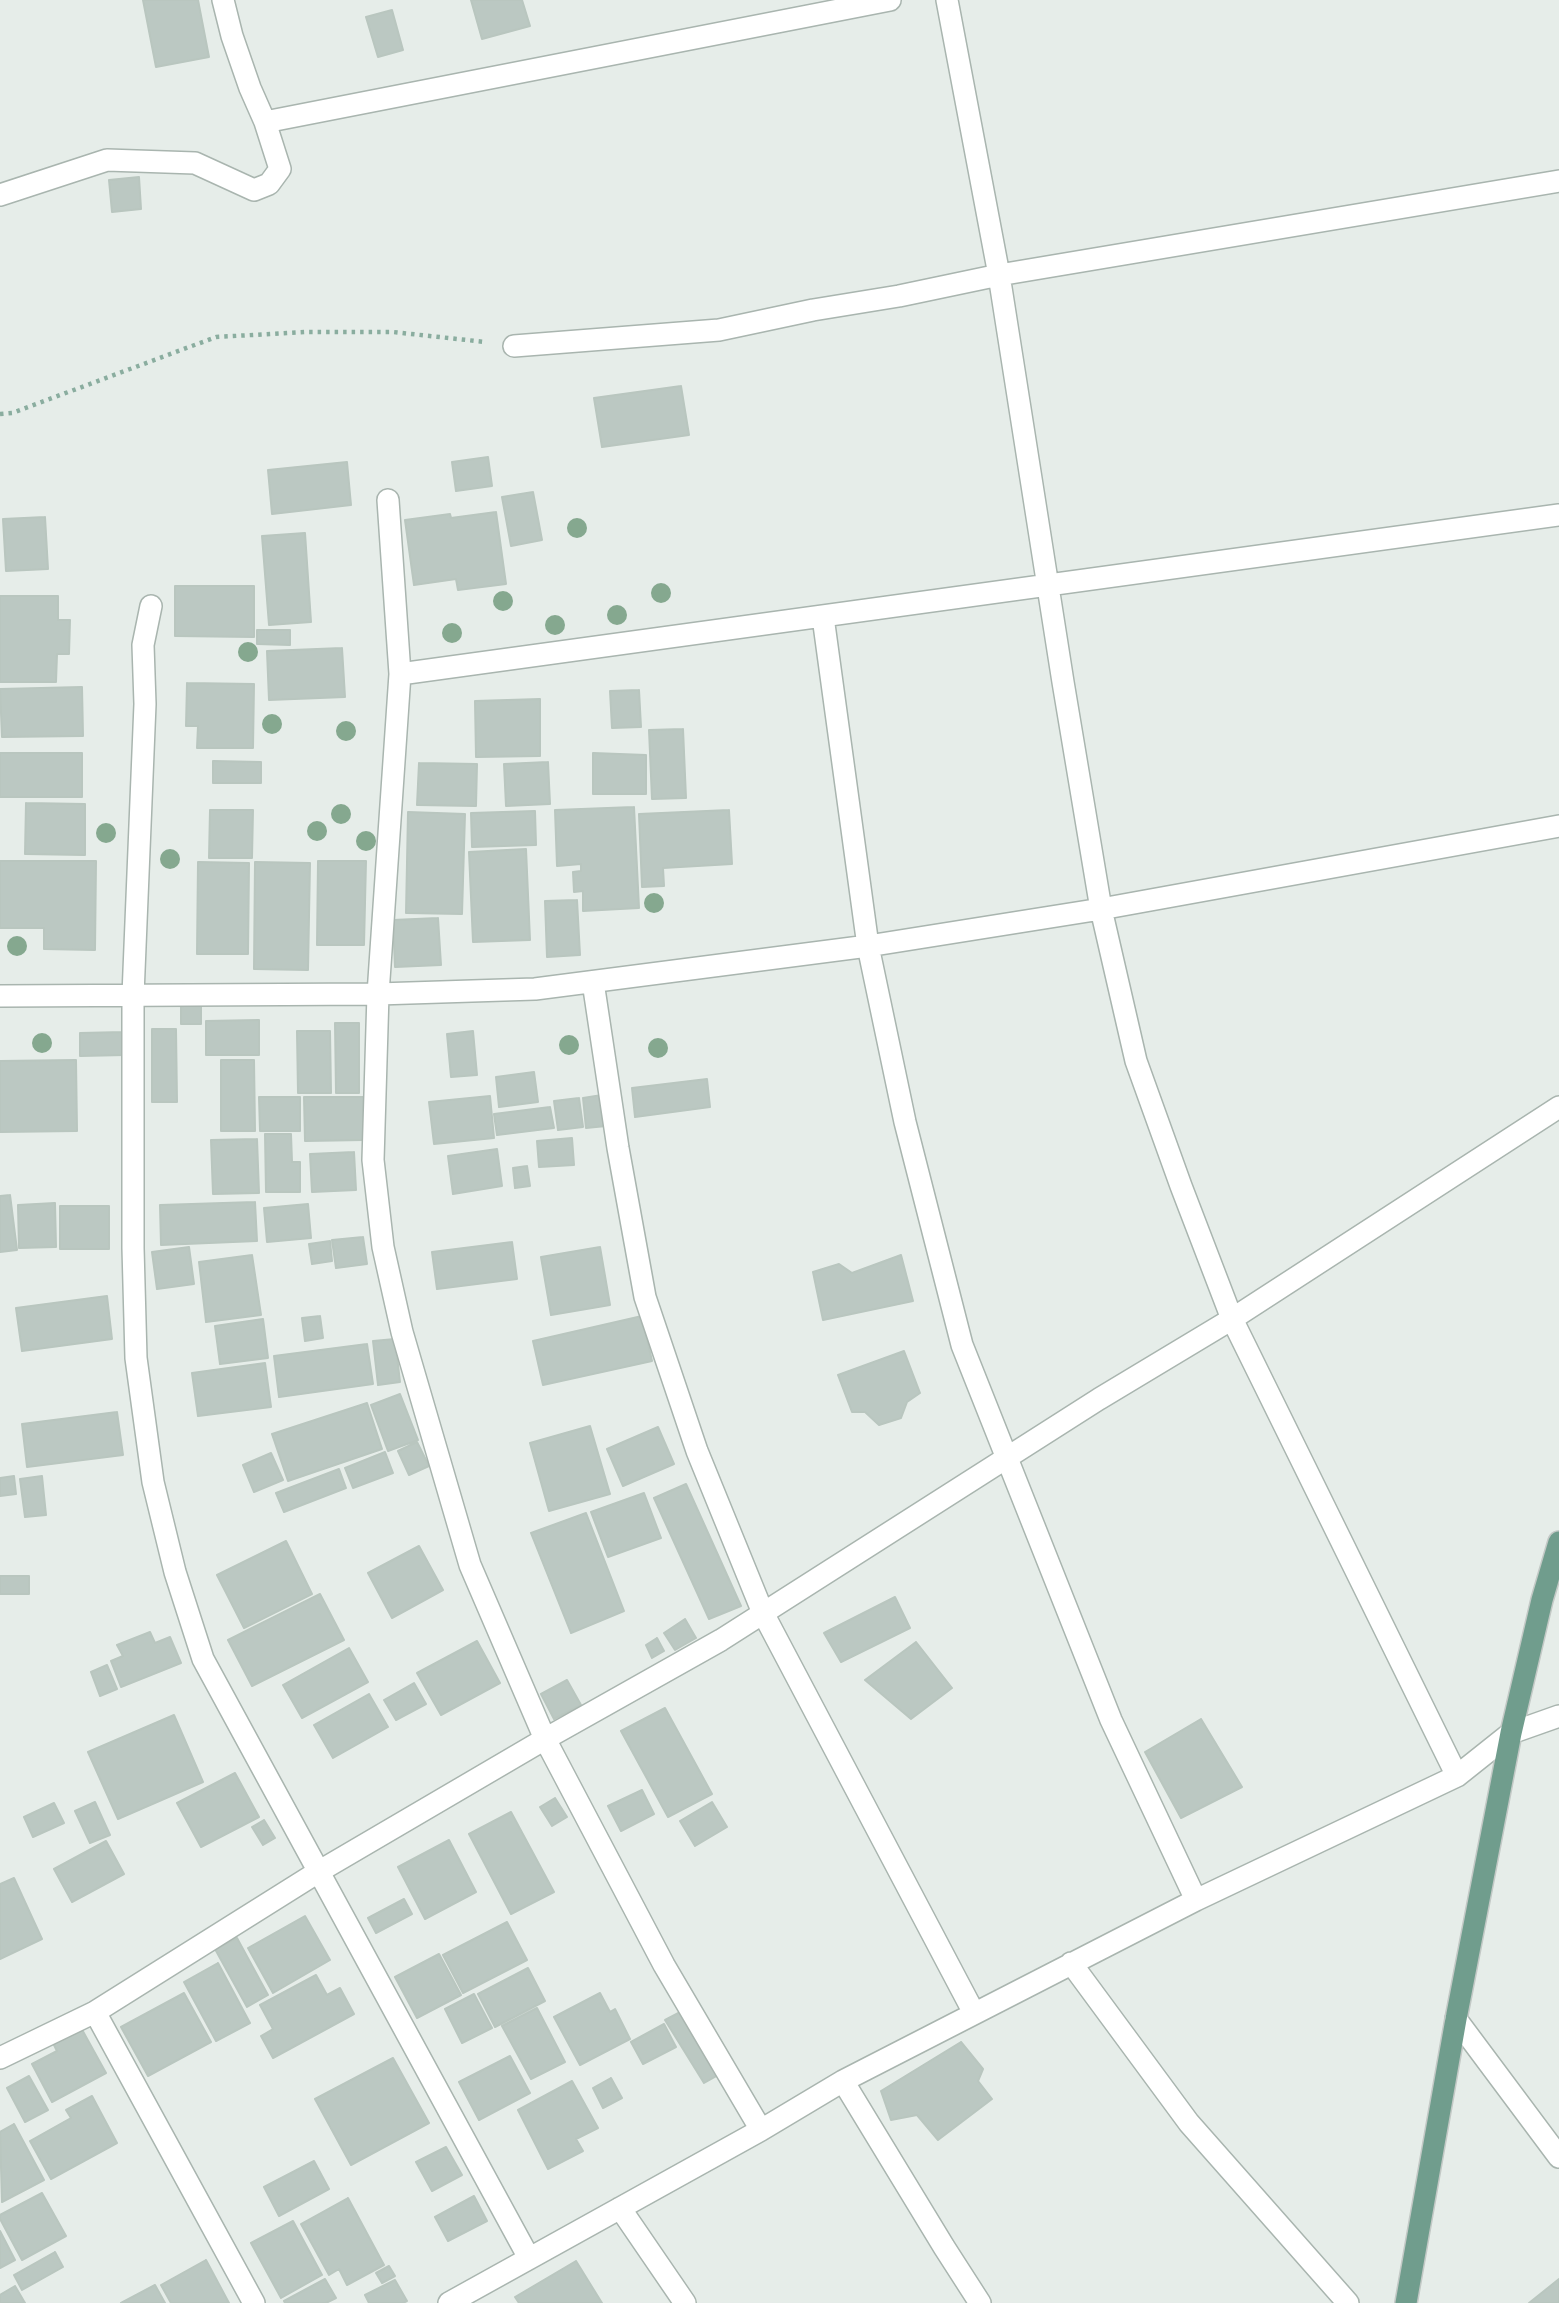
<!DOCTYPE html>
<style>
body{margin:0}
canvas{display:block;background:#e6ede9}
</style>
<canvas width="1559" height="2303"></canvas>
<script>
const g = document.querySelector('canvas').getContext('2d');
g.lineJoin = 'round';
function paint(path, color) {
  g.fillStyle = color;
  g.fill(path, 'evenodd');
}
function poly(rows) {
  const path = new Path2D();
  for (const r of rows) {
    path.moveTo(r[0], r[1]);
    for (let i = 2; i < r.length; i += 2) path.lineTo(r[i], r[i + 1]);
  }
  return path;
}
function trace(path, color, width, dash) {
  g.strokeStyle = color;
  g.lineWidth = width;
  g.lineCap = dash ? 'butt' : 'round';
  g.setLineDash(dash || []);
  g.stroke(path);
}
const building = poly([
 [143,0,198,0,209,57,156,67,143,0],
 [471,0,522,0,530,26,482,39,471,0],
 [392,10,403,50,378,57,366,17,392,10],
 [139,177,141,209,112,212,109,180,139,177],
 [681,386,689,435,602,447,594,398,681,386],
 [488,457,492,486,456,491,452,462,488,457],
 [347,462,351,505,272,514,268,470,347,462],
 [533,492,542,540,511,546,502,497,533,492],
 [496,512,506,584,458,590,456,579,414,585,405,520,450,514,451,518,496,512],
 [45,517,48,569,6,571,3,519,45,517],
 [305,533,311,622,269,625,262,536,305,533],
 [175,586,254,586,254,637,175,636,175,586],
 [0,596,58,596,58,620,70,620,69,654,57,654,56,682,0,682,0,596],
 [257,630,290,630,290,645,257,644,257,630],
 [342,648,345,697,269,700,267,651,342,648],
 [187,683,254,684,253,748,197,748,198,726,186,726,187,683],
 [82,687,83,736,2,737,0,689,82,687],
 [639,690,641,727,612,728,610,691,639,690],
 [540,699,540,756,476,757,475,701,540,699],
 [683,729,686,798,652,799,649,730,683,729],
 [0,753,82,753,82,797,0,797,0,753],
 [593,753,646,755,646,794,593,794,593,753],
 [213,761,261,762,261,783,213,783,213,761],
 [548,762,550,804,506,806,504,764,548,762],
 [419,763,477,764,476,806,417,805,419,763],
 [26,803,85,804,85,855,25,854,26,803],
 [634,807,639,908,583,911,583,891,574,892,573,872,581,871,581,864,557,866,555,810,634,807],
 [210,810,253,810,252,858,209,858,210,810],
 [729,810,732,864,663,868,664,886,642,887,639,814,729,810],
 [535,811,536,845,472,847,471,813,535,811],
 [408,812,465,814,462,914,406,913,408,812],
 [526,849,530,940,473,942,469,852,526,849],
 [0,861,96,861,95,950,44,949,44,928,0,928,0,861],
 [318,861,366,861,364,945,317,945,318,861],
 [198,862,249,863,248,954,197,954,198,862],
 [255,862,310,863,308,970,254,969,255,862],
 [577,900,580,955,547,957,545,901,577,900],
 [438,918,441,965,395,967,393,920,438,918],
 [181,1004,201,1004,201,1024,181,1024,181,1004],
 [259,1020,259,1055,206,1055,206,1021,259,1020],
 [335,1023,359,1023,359,1093,336,1093,335,1023],
 [152,1029,176,1029,177,1102,152,1102,152,1029],
 [297,1031,330,1031,331,1093,298,1093,297,1031],
 [473,1031,477,1075,451,1077,447,1034,473,1031],
 [124,1032,125,1055,80,1056,80,1033,124,1032],
 [76,1060,77,1131,0,1132,0,1061,76,1060],
 [221,1060,254,1060,255,1131,221,1131,221,1060],
 [534,1072,538,1102,499,1107,496,1077,534,1072],
 [707,1079,710,1107,635,1117,632,1088,707,1079],
 [602,1095,606,1126,586,1128,583,1098,602,1095],
 [490,1096,494,1138,434,1144,429,1102,490,1096],
 [259,1097,300,1097,300,1131,260,1131,259,1097],
 [304,1097,364,1097,364,1140,305,1141,304,1097],
 [579,1098,583,1127,558,1130,554,1101,579,1098],
 [550,1107,554,1128,497,1135,494,1114,550,1107],
 [265,1134,291,1134,292,1162,300,1162,300,1192,266,1192,265,1134],
 [572,1138,574,1165,539,1167,537,1141,572,1138],
 [257,1139,259,1193,213,1194,211,1140,257,1139],
 [497,1149,502,1186,453,1194,448,1156,497,1149],
 [354,1152,356,1190,312,1192,310,1154,354,1152],
 [527,1166,530,1186,515,1188,513,1168,527,1166],
 [10,1195,17,1250,0,1252,0,1196,10,1195],
 [255,1202,257,1241,161,1245,160,1205,255,1202],
 [55,1203,56,1247,19,1248,18,1205,55,1203],
 [308,1204,311,1238,267,1242,264,1208,308,1204],
 [60,1206,109,1206,109,1249,60,1249,60,1206],
 [363,1237,367,1264,336,1268,332,1240,363,1237],
 [330,1241,332,1261,312,1264,309,1244,330,1241],
 [512,1242,517,1279,437,1289,432,1252,512,1242],
 [189,1247,194,1284,157,1289,152,1252,189,1247],
 [600,1247,610,1305,551,1315,541,1257,600,1247],
 [252,1255,261,1315,206,1322,199,1262,252,1255],
 [901,1255,913,1301,823,1320,813,1272,839,1264,852,1273,901,1255],
 [107,1296,112,1339,22,1351,16,1308,107,1296],
 [320,1316,323,1338,305,1341,302,1318,320,1316],
 [642,1316,652,1361,543,1385,533,1341,642,1316],
 [263,1319,268,1358,220,1364,215,1326,263,1319],
 [395,1339,400,1382,378,1385,373,1341,395,1339],
 [367,1344,373,1384,279,1397,274,1356,367,1344],
 [904,1351,920,1393,907,1402,901,1418,879,1425,865,1412,852,1412,838,1375,904,1351],
 [265,1363,271,1407,198,1416,192,1373,265,1363],
 [400,1394,418,1440,388,1451,371,1405,400,1394],
 [367,1403,382,1449,288,1481,272,1434,367,1403],
 [117,1412,123,1455,27,1467,22,1424,117,1412],
 [590,1426,610,1494,549,1511,530,1443,590,1426],
 [658,1427,674,1464,623,1486,607,1449,658,1427],
 [417,1442,429,1466,409,1475,398,1451,417,1442],
 [385,1452,393,1473,353,1488,345,1468,385,1452],
 [271,1453,283,1480,254,1492,243,1465,271,1453],
 [339,1469,346,1488,284,1512,276,1493,339,1469],
 [14,1476,16,1494,0,1496,0,1478,14,1476],
 [42,1476,46,1515,25,1517,20,1479,42,1476],
 [686,1484,741,1606,709,1619,654,1498,686,1484],
 [644,1493,661,1538,608,1557,591,1512,644,1493],
 [586,1513,624,1611,571,1633,531,1533,586,1513],
 [286,1541,312,1594,244,1628,217,1575,286,1541],
 [419,1546,443,1590,392,1618,368,1573,419,1546],
 [0,1576,29,1576,29,1594,0,1594,0,1576],
 [320,1594,344,1640,252,1686,228,1640,320,1594],
 [895,1597,910,1628,841,1662,824,1633,895,1597],
 [685,1619,696,1638,675,1650,664,1633,685,1619],
 [150,1632,155,1643,170,1637,181,1663,121,1687,111,1661,123,1656,117,1645,150,1632],
 [657,1638,664,1651,652,1658,646,1645,657,1638],
 [477,1641,500,1683,441,1715,417,1673,477,1641],
 [916,1642,952,1688,911,1719,865,1680,916,1642],
 [349,1648,368,1682,302,1718,283,1685,349,1648],
 [107,1665,117,1689,100,1696,91,1672,107,1665],
 [567,1680,581,1705,554,1719,541,1694,567,1680],
 [414,1683,426,1704,396,1720,384,1700,414,1683],
 [369,1694,388,1727,333,1758,314,1725,369,1694],
 [665,1708,712,1794,668,1817,621,1731,665,1708],
 [174,1715,203,1782,118,1819,88,1752,174,1715],
 [1201,1719,1242,1787,1181,1818,1145,1752,1201,1719],
 [235,1773,259,1817,201,1847,177,1803,235,1773],
 [642,1790,654,1814,621,1831,608,1806,642,1790],
 [555,1798,567,1817,552,1826,540,1807,555,1798],
 [95,1802,110,1835,90,1843,75,1811,95,1802],
 [712,1802,727,1827,695,1846,680,1821,712,1802],
 [54,1803,64,1823,33,1837,24,1817,54,1803],
 [511,1812,554,1892,511,1914,469,1834,511,1812],
 [264,1820,275,1838,263,1845,252,1827,264,1820],
 [449,1840,476,1892,425,1919,398,1867,449,1840],
 [106,1841,124,1874,72,1902,54,1869,106,1841],
 [14,1878,42,1939,0,1959,0,1884,14,1878],
 [404,1899,412,1914,376,1933,368,1918,404,1899],
 [305,1916,330,1960,273,1993,248,1948,305,1916],
 [507,1922,527,1960,463,1993,443,1955,507,1922],
 [237,1938,268,1995,247,2007,215,1949,237,1938],
 [439,1954,461,1995,417,2018,395,1977,439,1954],
 [218,1963,250,2023,216,2041,184,1982,218,1963],
 [528,1968,545,2001,495,2027,478,1994,528,1968],
 [316,1975,327,1995,340,1988,354,2014,273,2058,261,2036,273,2029,260,2005,316,1975],
 [184,1993,211,2042,148,2076,121,2027,184,1993],
 [600,1993,610,2012,615,2009,630,2039,580,2065,554,2017,600,1993],
 [474,1994,492,2028,462,2043,445,2009,474,1994],
 [537,2008,565,2062,531,2079,502,2026,537,2008],
 [688,2008,722,2073,704,2083,665,2020,688,2008],
 [664,2024,676,2047,643,2064,631,2042,664,2024],
 [80,2026,106,2073,52,2102,32,2064,57,2051,52,2041,80,2026],
 [961,2042,983,2069,978,2081,992,2099,938,2140,917,2115,891,2120,881,2091,961,2042],
 [510,2056,530,2093,479,2120,459,2082,510,2056],
 [393,2058,429,2123,351,2165,315,2099,393,2058],
 [29,2076,48,2110,25,2122,7,2088,29,2076],
 [611,2078,622,2098,603,2108,593,2088,611,2078],
 [572,2081,598,2128,576,2139,583,2151,548,2169,518,2110,572,2081],
 [92,2096,117,2143,51,2179,30,2141,71,2118,66,2110,92,2096],
 [14,2124,44,2180,2,2202,0,2132,14,2124],
 [446,2147,462,2175,432,2191,416,2162,446,2147],
 [314,2161,329,2189,279,2216,264,2187,314,2161],
 [42,2193,66,2236,22,2260,0,2219,0,2215,42,2193],
 [474,2196,487,2221,448,2241,435,2217,474,2196],
 [348,2198,384,2265,347,2285,339,2269,329,2275,301,2224,348,2198],
 [293,2221,322,2275,281,2298,251,2243,293,2221],
 [0,2231,15,2260,0,2268,0,2231],
 [55,2252,63,2267,22,2290,14,2275,55,2252],
 [206,2260,229,2303,171,2303,161,2285,206,2260],
 [576,2261,602,2303,519,2303,515,2297,576,2261],
 [389,2266,395,2276,382,2283,376,2273,389,2266],
 [325,2279,336,2298,326,2303,285,2303,284,2301,325,2279],
 [1559,2279,1559,2303,1529,2303,1559,2279],
 [395,2280,407,2301,403,2303,369,2303,365,2295,395,2280],
 [155,2285,165,2303,121,2303,155,2285],
 [15,2286,25,2303,0,2303,0,2295,15,2286]
]);
paint(building, '#bbc8c2');
trace(building, '#b9c6bf', 2);
const minor = poly([
 [947,0,999,275,1063,682,1101,909,1136,1061,1181,1186,1232,1319,1457,1776],
 [265,122,890,0],
 [0,195,107,160,195,163,254,190,269,184,280,169,265,122,250,88,232,36,223,0],
 [514,346,719,330,813,310,899,296,999,275,1559,181],
 [388,500,400,674,378,994,373,1160,383,1247,402,1332,470,1565,545,1739,664,1965,761,2130],
 [151,606,143,645,145,704,133,995,133,1248,136,1358,153,1482,175,1572,203,1659,529,2258],
 [823,617,868,946,905,1122,962,1345,1111,1720,1196,1900],
 [400,674,1559,515],
 [593,982,618,1148,645,1297,697,1451,763,1613,974,2013],
 [0,996,378,994,535,989,868,946,1101,909,1559,826],
 [1071,1963,1189,2123,1348,2303],
 [95,2012,254,2303],
 [1456,2019,1559,2157],
 [0,2058,95,2012,318,1872,545,1739,721,1640,1099,1399,1232,1319,1559,1107],
 [843,2081,944,2247,980,2303],
 [620,2208,685,2303],
 [449,2303,761,2130,843,2081,1196,1900,1457,1776,1511,1733,1559,1716]
]);
const major = poly([
 [1406,2303,1456,2019,1511,1733,1542,1600,1559,1542]
]);
trace(minor, '#a9b5af', 24);
trace(major, '#c3c9c6', 24);
trace(poly([
 [0,414,12,413,216,337,306,332,393,332,485,342]
]), '#8aad9f', 4.5, [3.5, 5]);
trace(minor, '#fff', 21);
trace(major, '#709d8d', 21);
g.fillStyle = '#85a88f';
for (const [x, y] of [
 [577,528],
 [661,593],
 [503,601],
 [617,615],
 [555,625],
 [452,633],
 [248,652],
 [272,724],
 [346,731],
 [341,814],
 [317,831],
 [106,833],
 [366,841],
 [170,859],
 [654,903],
 [17,946],
 [42,1043],
 [569,1045],
 [658,1048]
]) {
  g.beginPath();
  g.arc(x, y, 10, 0, 2 * Math.PI);
  g.fill();
}
</script>
